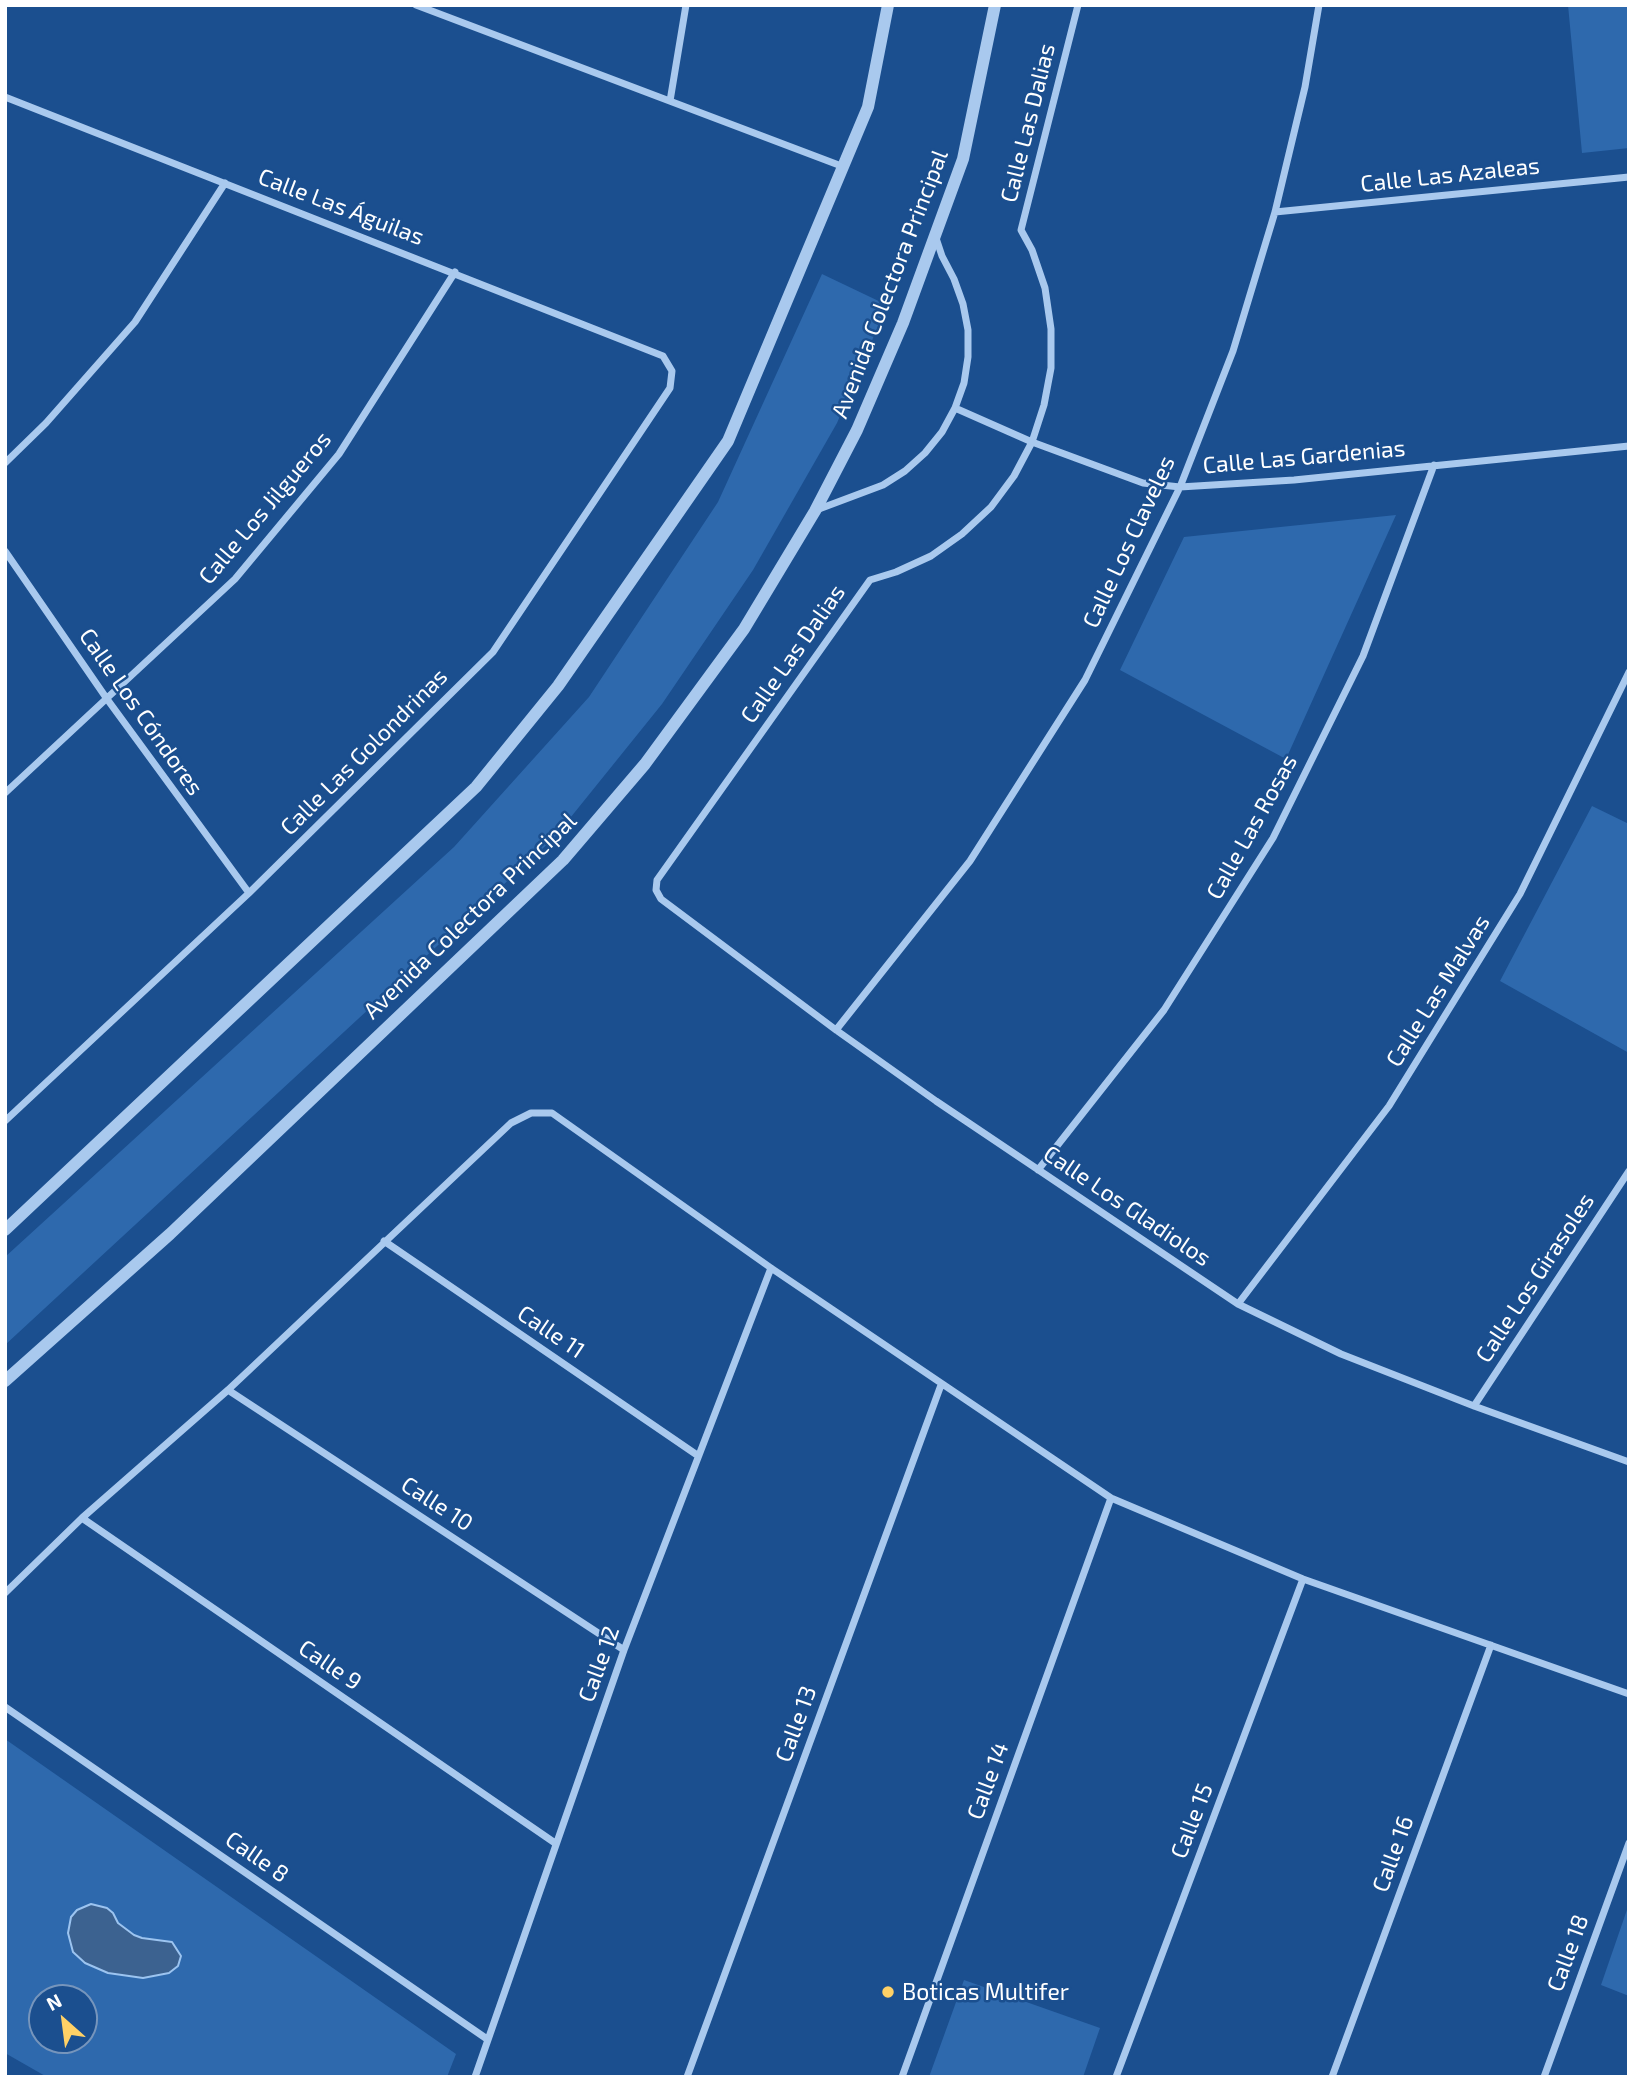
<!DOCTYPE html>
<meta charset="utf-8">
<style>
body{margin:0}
#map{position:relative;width:1634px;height:2082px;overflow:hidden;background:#1b4f8f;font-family:"Exo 2",sans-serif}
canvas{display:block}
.frame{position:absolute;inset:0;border:7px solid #fff;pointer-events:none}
.north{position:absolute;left:28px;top:1984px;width:70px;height:70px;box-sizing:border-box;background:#1b4f8f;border:2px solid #7695bc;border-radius:50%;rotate:332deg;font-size:19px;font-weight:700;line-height:28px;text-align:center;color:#fff}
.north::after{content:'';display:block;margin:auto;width:24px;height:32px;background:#ffd166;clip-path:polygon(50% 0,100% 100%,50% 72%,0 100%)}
</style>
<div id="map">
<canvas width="1634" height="2082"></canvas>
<div class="frame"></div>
<div class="north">N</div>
</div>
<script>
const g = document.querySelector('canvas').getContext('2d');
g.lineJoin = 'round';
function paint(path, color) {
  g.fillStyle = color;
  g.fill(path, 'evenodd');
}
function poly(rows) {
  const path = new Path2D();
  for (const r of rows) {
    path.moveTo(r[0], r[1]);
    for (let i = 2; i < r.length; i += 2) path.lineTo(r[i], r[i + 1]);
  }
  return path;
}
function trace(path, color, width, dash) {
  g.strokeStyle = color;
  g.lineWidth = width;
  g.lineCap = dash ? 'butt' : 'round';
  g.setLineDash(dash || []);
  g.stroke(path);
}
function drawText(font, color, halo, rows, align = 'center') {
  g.font = font + ' "Exo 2",sans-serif';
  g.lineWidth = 5;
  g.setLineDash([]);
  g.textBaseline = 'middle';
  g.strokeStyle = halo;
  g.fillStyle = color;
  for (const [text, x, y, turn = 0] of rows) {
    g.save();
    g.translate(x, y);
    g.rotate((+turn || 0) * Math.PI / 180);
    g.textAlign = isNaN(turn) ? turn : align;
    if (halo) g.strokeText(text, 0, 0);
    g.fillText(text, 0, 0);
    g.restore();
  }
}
paint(poly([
 [1568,5,1629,5,1629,148,1582,153],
 [822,274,887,305,837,423,753,570,662,704,554,838,5,1345,5,1257,454,847,589,697,718,502],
 [1396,515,1286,759,1120,670,1184,537],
 [1592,806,1629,824,1629,1053,1500,981],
 [5,1739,456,2054,447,2077,47,2077,5,2053],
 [42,1998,84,1998,84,2040,42,2040],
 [1629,1904,1629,1996,1601,1985],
 [964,1980,1100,2028,1083,2077,929,2077]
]), '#2e69ad');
const water = poly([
 [91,1904,107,1908,113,1913,118,1923,134,1935,142,1938,172,1942,181,1956,178,1966,169,1973,143,1978,108,1973,85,1963,73,1952,68,1933,71,1917,77,1910,91,1904]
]);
paint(water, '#3c6290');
trace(water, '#9cc4f0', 2);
trace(poly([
 [416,5,844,167],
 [1078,5,1021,230,1032,250,1045,288,1051,329,1051,368,1044,405,1032,442,1014,476,991,507,962,534,931,556,896,572,870,580,657,880,656,890,661,899,836,1030,936,1101,1238,1304,1341,1354,1474,1406,1629,1462],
 [5,97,663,356,672,371,670,388,493,652,249,893,5,1121],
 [670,101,686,5],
 [1275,212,1629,177],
 [955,408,1032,442,1143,483,1180,487,1294,480,1629,446],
 [5,463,46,423,135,322,225,183],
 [819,509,883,485,905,471,925,453,942,432,955,408,964,383,968,357,968,330,963,304,954,279,942,256,936,238],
 [5,551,107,699,249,893],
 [5,793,235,579,339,454,455,272],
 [836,1030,970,861,1085,680,1180,487,1233,351,1275,212,1305,87,1319,5],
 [1038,1170,1164,1010,1273,838,1363,656,1434,465],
 [384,1241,697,1455],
 [1238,1304,1389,1106,1520,894,1629,672],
 [228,1390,624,1650],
 [1474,1406,1629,1171],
 [82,1518,555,1843],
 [5,1593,82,1518,228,1390,511,1123,531,1113,552,1113,771,1268,1111,1498,1303,1579,1629,1694],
 [5,1707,487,2039],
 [475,2077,624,1650,771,1268],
 [687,2077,941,1385],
 [902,2077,1111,1498],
 [1116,2077,1303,1579],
 [1332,2077,1491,1645],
 [1544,2077,1629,1843]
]), '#a9c9ee', 7);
trace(poly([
 [5,1230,476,787,558,686,728,441,868,107,888,5],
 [5,1381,170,1234,563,860,645,764,744,629,815,511,857,430,903,323,963,159,995,5]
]), '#a9c9ee', 12);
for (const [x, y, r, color] of [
 [888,1992,7,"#ffd166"]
]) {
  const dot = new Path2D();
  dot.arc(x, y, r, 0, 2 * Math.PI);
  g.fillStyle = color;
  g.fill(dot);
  trace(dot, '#1b4f8f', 2.5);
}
drawText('23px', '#fff', '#1b4f8f', [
 ["Calle Las Dalias",1028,123,-76],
 ["Calle Las Azaleas",1450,175,-6],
 ["Calle Las Águilas",341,207,21],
 ["Avenida Colectora Principal",890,284,-69],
 ["Calle Las Gardenias",1304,457,-5],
 ["Calle Los Jilgueros",265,508,-50],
 ["Calle Los Claveles",1129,542,-65],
 ["Calle Las Dalias",793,654,-55],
 ["Calle Los Cóndores",141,712,55],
 ["Calle Las Golondrinas",364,752,-45],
 ["Calle Las Rosas",1252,827,-61],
 ["Avenida Colectora Principal",470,916,-44],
 ["Calle Las Malvas",1438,991,-58],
 ["Calle Los Gladiolos",1127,1206,34],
 ["Calle Los Girasoles",1535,1278,-57],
 ["Calle 11",551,1332,34],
 ["Calle 10",437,1504,33],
 ["Calle 12",599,1664,-70],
 ["Calle 9",330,1665,34],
 ["Calle 13",796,1724,-70],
 ["Calle 14",988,1781,-70],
 ["Calle 15",1192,1821,-69],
 ["Calle 16",1393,1854,-70],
 ["Calle 8",257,1857,35],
 ["Calle 18",1568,1953,-70]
]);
drawText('23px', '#fff', '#1b4f8f', [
 ["Boticas Multifer",902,1992]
], 'left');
</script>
